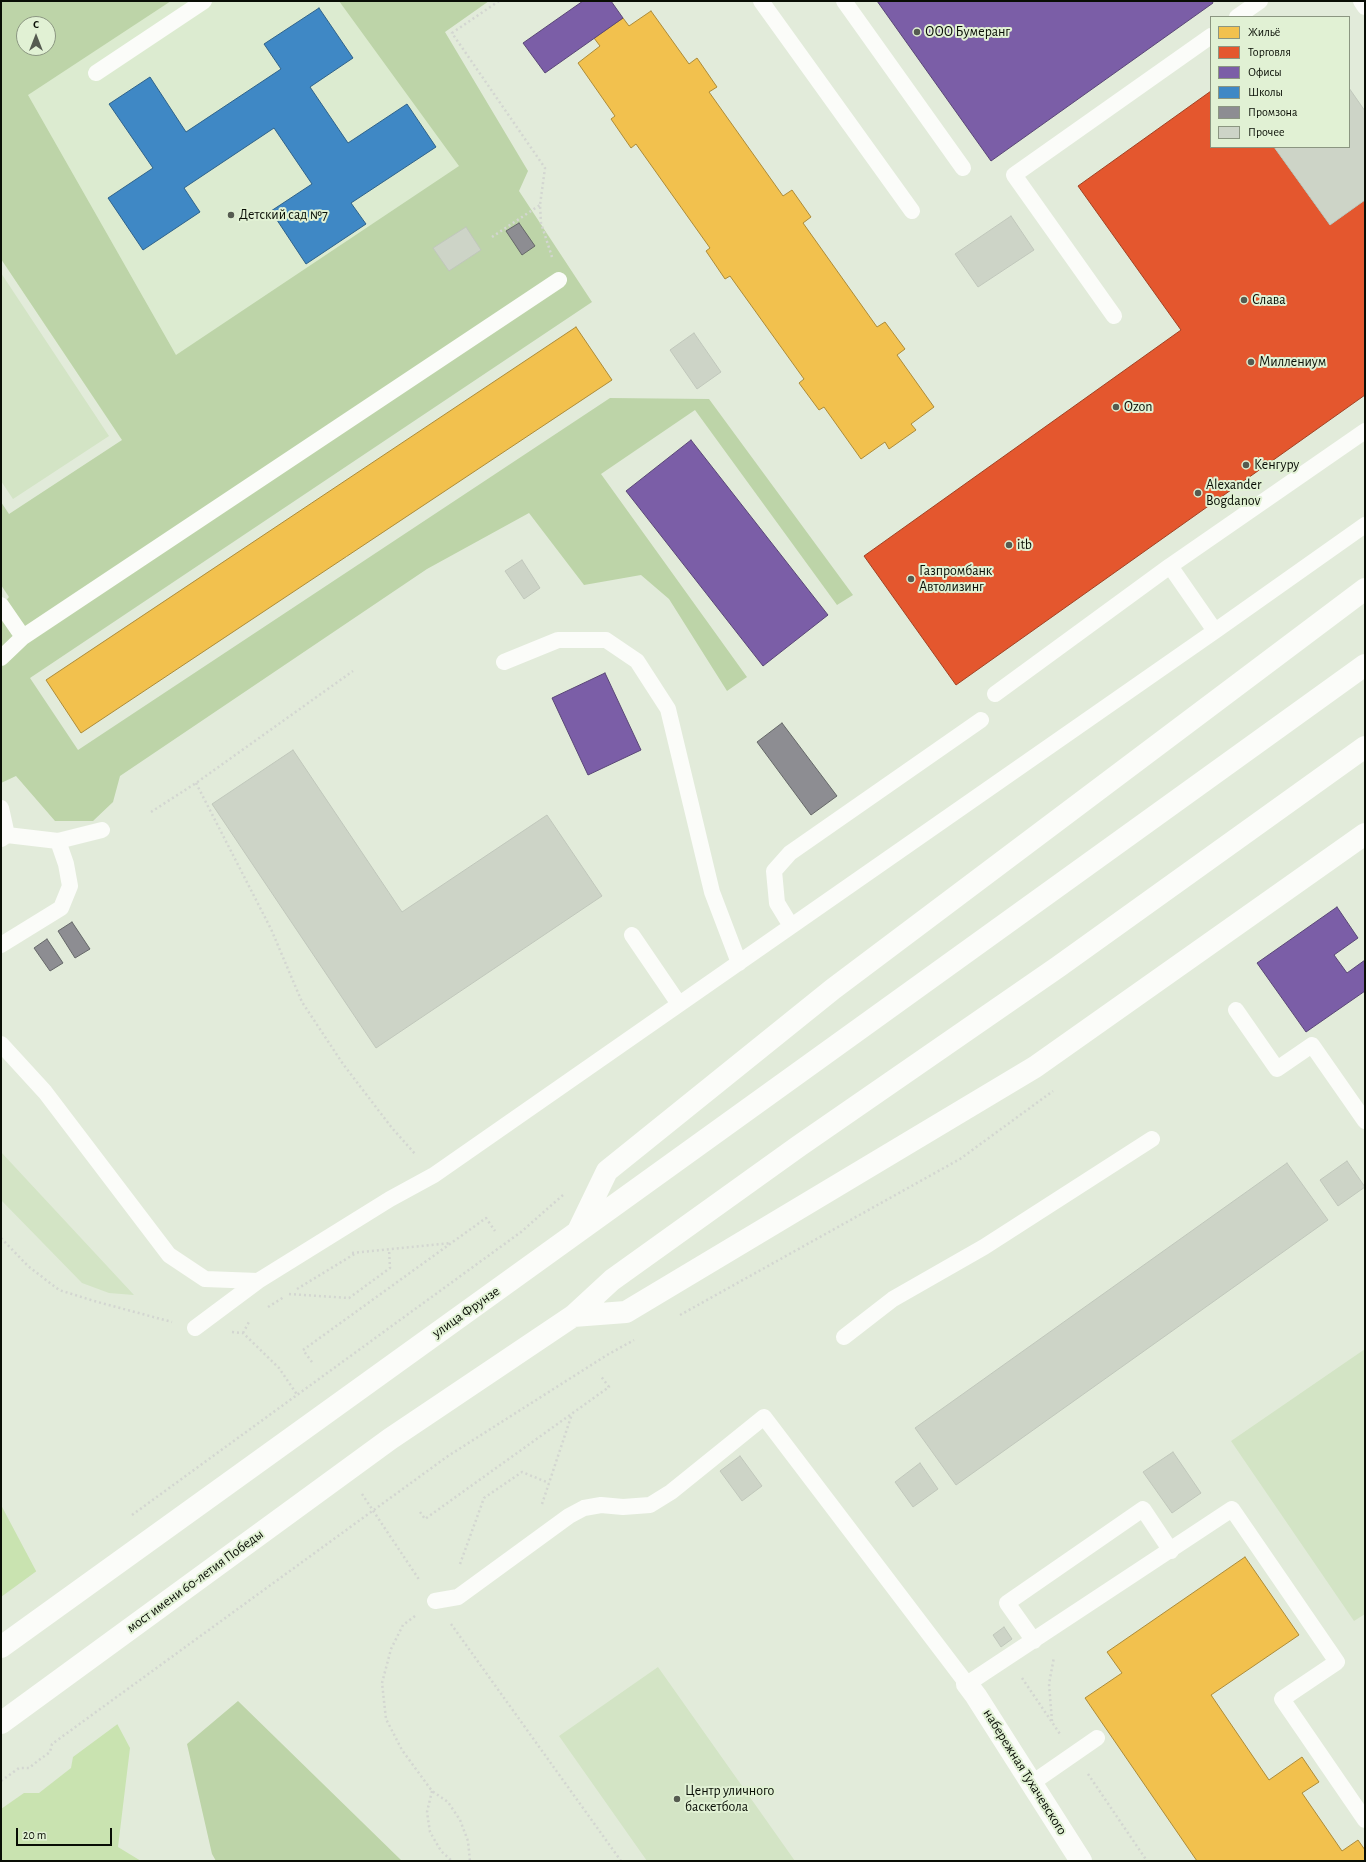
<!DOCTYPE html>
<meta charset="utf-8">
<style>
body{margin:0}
#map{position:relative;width:1366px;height:1862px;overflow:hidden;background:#e2ebda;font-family:"Alegreya Sans",sans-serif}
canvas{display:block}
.frame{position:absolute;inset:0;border:2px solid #090e05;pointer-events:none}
.legend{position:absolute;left:1210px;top:16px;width:140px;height:132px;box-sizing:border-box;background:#e1f1d4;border:1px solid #8b9681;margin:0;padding:5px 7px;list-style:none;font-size:12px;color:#090e05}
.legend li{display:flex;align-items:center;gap:8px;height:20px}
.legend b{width:20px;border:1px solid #8b9681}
.north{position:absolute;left:16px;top:16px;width:40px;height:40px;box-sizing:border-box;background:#e1f1d4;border:1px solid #8b9681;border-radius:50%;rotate:0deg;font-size:11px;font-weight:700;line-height:16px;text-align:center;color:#090e05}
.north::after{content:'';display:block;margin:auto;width:14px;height:18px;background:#555b50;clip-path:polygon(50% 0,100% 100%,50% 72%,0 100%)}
.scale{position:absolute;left:16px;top:1828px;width:96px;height:18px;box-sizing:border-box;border:2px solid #090e05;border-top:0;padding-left:5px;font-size:12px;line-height:14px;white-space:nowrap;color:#090e05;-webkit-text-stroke:3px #e1f1d4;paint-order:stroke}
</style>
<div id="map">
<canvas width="1366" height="1862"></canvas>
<div class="frame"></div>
<ul class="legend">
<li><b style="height:11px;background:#f2c14e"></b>Жильё</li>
<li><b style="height:11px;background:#e4572e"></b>Торговля</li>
<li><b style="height:11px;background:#7b5ea7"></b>Офисы</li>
<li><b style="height:11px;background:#3f88c5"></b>Школы</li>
<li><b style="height:11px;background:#8d8d92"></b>Промзона</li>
<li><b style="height:11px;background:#cdd4c7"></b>Прочее</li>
</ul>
<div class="north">С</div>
<div class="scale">20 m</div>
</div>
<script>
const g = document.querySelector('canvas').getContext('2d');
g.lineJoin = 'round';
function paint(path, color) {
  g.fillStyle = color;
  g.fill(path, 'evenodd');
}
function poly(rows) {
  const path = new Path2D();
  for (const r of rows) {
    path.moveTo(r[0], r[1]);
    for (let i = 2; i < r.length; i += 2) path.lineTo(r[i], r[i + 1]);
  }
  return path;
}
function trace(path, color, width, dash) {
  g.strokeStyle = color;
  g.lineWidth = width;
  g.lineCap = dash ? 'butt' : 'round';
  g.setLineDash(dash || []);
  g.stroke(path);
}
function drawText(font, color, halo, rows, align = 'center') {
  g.font = font + ' "Alegreya Sans",sans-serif';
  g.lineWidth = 4;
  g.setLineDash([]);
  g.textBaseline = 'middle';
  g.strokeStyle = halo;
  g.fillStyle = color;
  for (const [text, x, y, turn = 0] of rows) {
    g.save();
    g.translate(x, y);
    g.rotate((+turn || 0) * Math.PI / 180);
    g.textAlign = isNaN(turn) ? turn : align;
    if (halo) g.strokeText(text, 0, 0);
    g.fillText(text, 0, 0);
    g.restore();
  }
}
paint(poly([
 [39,1,479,1,435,30,528,171,122,440,1,259,1,26],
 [24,24,48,24,48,48,24,48]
]), '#dcebd0');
paint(poly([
 [1,273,109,436,13,499,1,481],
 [1,1152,134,1295,109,1293,82,1283,1,1200],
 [1365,1349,1365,1614,1354,1621,1231,1441],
 [658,1667,795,1861,647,1861,559,1736]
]), '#d3e4c5');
paint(poly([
 [1,1,171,1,28,95,176,355,459,166,339,1,489,1,445,32,528,171,519,191,592,302,30,678,78,750,610,398,709,399,853,595,837,605,695,410,601,474,747,677,727,691,669,599,641,575,584,585,529,513,427,569,120,776,113,802,93,821,55,821,16,776,1,783,1,606,9,597,1,585,1,502,9,514,122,440,1,259],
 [24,24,48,24,48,48,24,48],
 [238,1701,402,1861,216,1861,212,1854,187,1744]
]), '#bdd4a8');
paint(poly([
 [1,1505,130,1748,118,1847,141,1861,1,1861]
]), '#c9e3b0');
paint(poly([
 [38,1570,119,1723,73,1757,71,1768,39,1793,24,1793,1,1809,1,1597]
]), '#e2ebda');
const homes = poly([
 [651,11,689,64,697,58,717,87,709,92,783,196,792,190,811,217,803,223,877,327,885,322,905,349,897,355,934,407,911,424,916,430,889,449,885,442,861,459,824,407,819,410,799,383,804,379,730,276,725,279,706,251,710,248,636,144,631,148,611,119,615,116,578,63,600,46,594,38,623,18,629,26,651,11],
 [576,327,612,380,81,733,46,680,576,327],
 [1245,1557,1299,1635,1211,1695,1269,1780,1302,1757,1319,1782,1302,1793,1342,1851,1358,1840,1365,1850,1365,1861,1197,1861,1085,1698,1122,1673,1107,1652,1245,1557]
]);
paint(homes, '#f2c14e');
trace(homes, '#ac8b38', 1);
const shops = poly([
 [1211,91,1211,147,1274,147,1330,225,1365,200,1365,395,956,685,864,556,1181,330,1078,186,1211,91]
]);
paint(shops, '#e4572e');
trace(shops, '#a24122', 1);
const offices = poly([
 [583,1,611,1,623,18,545,73,523,43,583,1],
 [877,1,1212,1,1213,3,991,161,877,1],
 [691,440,828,615,763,666,626,491,691,440],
 [605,673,641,750,588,775,552,698,605,673],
 [1337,907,1358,938,1334,955,1347,973,1365,960,1365,991,1306,1032,1257,963,1337,907]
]);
paint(offices, '#7b5ea7');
trace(offices, '#594676', 1);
const schools = poly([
 [319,8,353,58,310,87,348,143,407,104,436,147,351,203,366,224,306,264,271,211,312,184,274,128,184,188,200,212,143,250,108,198,153,168,109,104,150,77,186,132,281,69,264,44,319,8]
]);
paint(schools, '#3f88c5');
trace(schools, '#2f638b', 1);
const industry = poly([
 [519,223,535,246,522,255,506,231,519,223],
 [782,723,837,796,811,815,757,742,782,723],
 [72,922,90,949,75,958,58,931,72,922],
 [47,939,63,963,50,971,34,948,47,939]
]);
paint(industry, '#8d8d92');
trace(industry, '#656768', 1);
const building = poly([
 [1349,88,1365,111,1365,200,1330,225,1274,147,1349,147,1349,88],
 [1011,216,1034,250,978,287,955,254,1011,216],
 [466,227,481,250,449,271,433,248,466,227],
 [694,333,721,372,697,389,670,350,694,333],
 [522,560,540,588,524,599,505,571,522,560],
 [293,750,402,912,547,815,602,896,376,1048,212,804,293,750],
 [1347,1161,1365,1187,1338,1206,1320,1180,1347,1161],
 [1287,1163,1328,1220,956,1485,915,1428,1287,1163],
 [1173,1452,1201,1493,1172,1513,1143,1472,1173,1452],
 [740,1456,762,1486,742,1501,720,1471,740,1456],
 [920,1463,938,1489,913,1507,895,1482,920,1463],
 [1004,1627,1012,1639,1001,1647,993,1635,1004,1627]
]);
paint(building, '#cdd4c7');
trace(building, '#c0c7bb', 1);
trace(poly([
 [499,1,452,33,545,168,540,205,541,223,552,257],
 [492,237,540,205],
 [196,783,271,929,302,1002,343,1064,392,1128,416,1155],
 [151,812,196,783,353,671],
 [1,1238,28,1266,59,1290,94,1301,172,1322],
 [352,1253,451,1243],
 [297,1289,356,1253],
 [289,1294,349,1298,390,1268,389,1249],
 [268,1307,284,1297],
 [680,1315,960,1159,1053,1091],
 [232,1332,243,1333,279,1368,298,1396],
 [243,1333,250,1320],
 [312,1362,303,1350,486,1218,495,1231],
 [362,1494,420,1581],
 [542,1504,572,1414],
 [420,1512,425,1519,609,1387,600,1375],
 [132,1515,521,1232,563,1195],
 [460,1564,484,1498,522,1472,549,1483],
 [415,1616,403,1625,391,1649,382,1683,386,1719,402,1750,432,1791,448,1802,460,1820,468,1841,470,1861],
 [451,1624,621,1861],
 [1022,1678,1060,1734],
 [1052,1721,1049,1684,1054,1657],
 [1088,1774,1147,1861],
 [1,1781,19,1768,29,1768,39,1760,50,1752,52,1744,448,1456,607,1355,634,1340],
 [432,1791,427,1812,430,1832,441,1851,452,1861]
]), '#d3d6d1', 2.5, [2, 3]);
trace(poly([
 [761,1,912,211],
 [844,1,963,168],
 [1361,1,1365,7],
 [1237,17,1260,1],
 [96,73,204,1],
 [1114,316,1014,175,1211,36],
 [1170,566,1215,631],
 [1,605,23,637],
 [1,658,23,637,559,280],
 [504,662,558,640,606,640,637,661,668,709,712,892,739,963],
 [995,694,1170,566,1365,431],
 [1,808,7,835],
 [1,839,7,835,58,841,102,830],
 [791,926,777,903,774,871,790,853,981,720],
 [632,935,679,1004],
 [1,945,61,908,70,886,66,864,58,841],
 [1236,1010,1277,1069,1312,1045,1365,1121],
 [1,1044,45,1092,169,1255,205,1279,258,1281],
 [195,1328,258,1281,390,1199,434,1175,1215,631,1365,525],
 [844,1337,893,1299,984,1247,1152,1139],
 [435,1601,458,1597,569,1516,584,1508,601,1505,623,1507,650,1505,671,1492,764,1417,967,1684,1232,1509,1337,1662,1282,1699,1365,1820],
 [1034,1641,1007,1603,1143,1509,1171,1551],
 [1032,1783,1097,1738]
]), '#fbfcf9', 16);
trace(poly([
 [967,1684,976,1696,1081,1861]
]), '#fbfcf9', 22);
trace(poly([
 [578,1231,607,1171,833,989,1365,589],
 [573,1316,626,1312,1035,1067,1365,834],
 [1,1647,1365,665],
 [1,1723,390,1439,573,1316,612,1280,799,1146,1058,967,1365,747]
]), '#fbfcf9', 22);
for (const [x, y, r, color] of [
 [917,32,4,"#555b50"],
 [231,215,4,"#555b50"],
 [1244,300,4,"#555b50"],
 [1251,362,4,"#555b50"],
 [1116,407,4,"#555b50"],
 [1246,465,4,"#555b50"],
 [1198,493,4,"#555b50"],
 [1009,545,4,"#555b50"],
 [911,579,4,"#555b50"],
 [677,1799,4,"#555b50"]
]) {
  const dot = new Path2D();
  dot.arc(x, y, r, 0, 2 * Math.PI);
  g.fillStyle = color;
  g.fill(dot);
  trace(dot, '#e1f1d4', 1.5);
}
drawText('14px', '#090e05', '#e1f1d4', [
 ["ООО Бумеранг",925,32],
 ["Детский сад №7",239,215],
 ["Слава",1252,300],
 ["Миллениум",1259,362],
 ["Ozon",1124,407],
 ["Кенгуру",1254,465],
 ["Alexander",1206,485],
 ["Bogdanov",1206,501],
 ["itb",1017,545],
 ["Газпромбанк",919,571],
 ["Автолизинг",919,587],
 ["Центр уличного",685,1791],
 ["баскетбола",685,1807]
], 'left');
drawText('14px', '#090e05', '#e1f1d4', [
 ["улица Фрунзе",466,1312,-35],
 ["мост имени 60-летия Победы",195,1581,-36],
 ["набережная Тухачевского",1025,1772,58]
]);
</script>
